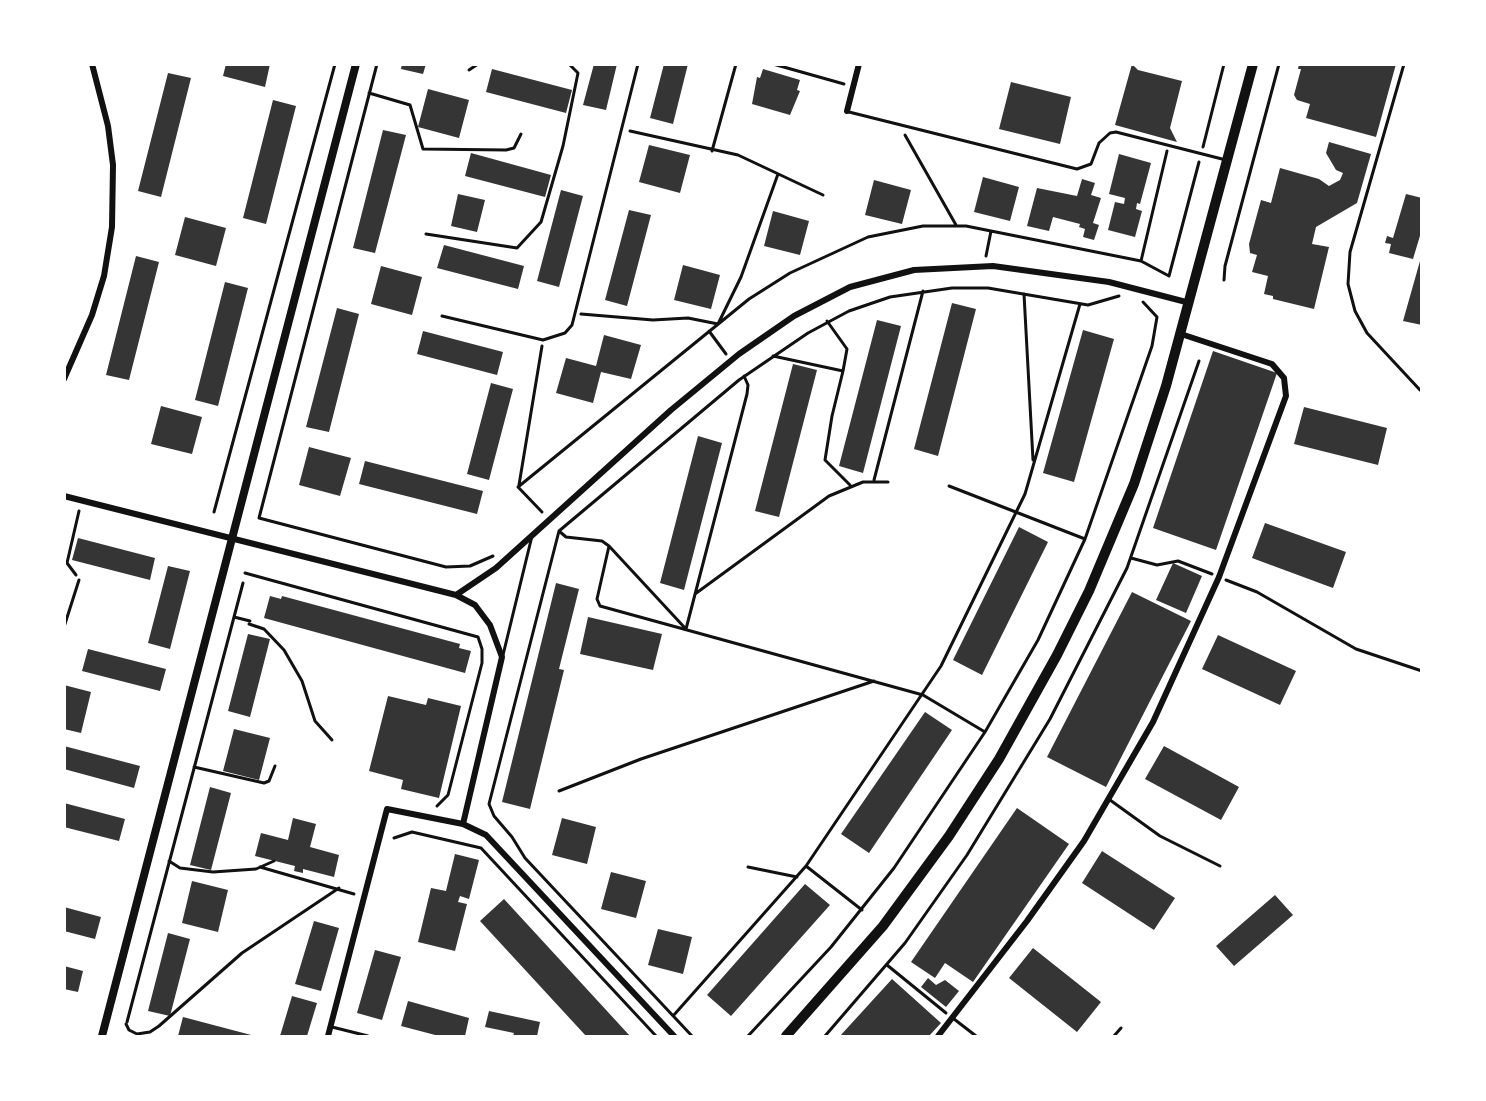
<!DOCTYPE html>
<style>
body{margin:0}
#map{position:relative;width:1486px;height:1101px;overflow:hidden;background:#fff;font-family:Overpass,sans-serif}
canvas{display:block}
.frame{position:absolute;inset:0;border:66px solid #fff;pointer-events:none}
</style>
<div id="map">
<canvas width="1486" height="1101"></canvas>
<div class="frame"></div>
</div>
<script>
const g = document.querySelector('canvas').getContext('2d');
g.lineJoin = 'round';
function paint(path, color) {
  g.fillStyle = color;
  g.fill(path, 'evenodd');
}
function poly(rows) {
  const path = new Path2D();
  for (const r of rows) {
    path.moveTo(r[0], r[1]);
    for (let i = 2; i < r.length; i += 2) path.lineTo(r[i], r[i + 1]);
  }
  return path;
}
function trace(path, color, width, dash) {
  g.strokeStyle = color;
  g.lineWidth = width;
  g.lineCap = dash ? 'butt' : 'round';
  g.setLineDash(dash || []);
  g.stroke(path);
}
paint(poly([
 [226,64,270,64,265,87,223,76],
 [402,64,426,64,423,74,401,69],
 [594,64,617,64,606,110,583,105],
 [664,64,688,64,673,124,650,118],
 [1132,64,1138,70,1182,81,1170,128,1177,142,1115,125],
 [1299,64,1396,64,1376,137,1306,118,1310,104,1297,100,1294,95,1301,69,1298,69],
 [492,69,572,90,566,113,486,92],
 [763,69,800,80,797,90,800,91,790,115,752,104,757,77,760,78],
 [168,73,191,78,161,197,138,191],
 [1011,82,1071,97,1060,144,999,129],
 [428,89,469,100,459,138,418,127],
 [273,100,296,106,266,224,243,218],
 [383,130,406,135,375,253,353,248],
 [1329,142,1371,154,1357,203,1316,227,1312,244,1329,247,1314,309,1273,299,1273,296,1264,294,1268,276,1252,272,1257,255,1250,253,1249,244,1261,200,1271,203,1280,168,1319,179,1329,186,1340,180,1343,173,1336,170,1326,153],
 [649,145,690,155,680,193,639,182],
 [471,153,551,175,545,197,465,176],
 [1119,154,1151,163,1140,204,1137,203,1136,209,1142,211,1135,237,1108,230,1115,202,1124,204,1125,198,1109,194],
 [983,177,1019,187,1010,221,974,212],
 [1082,179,1095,183,1091,195,1101,198,1093,223,1099,225,1094,240,1083,237,1085,229,1079,227,1080,224,1053,217,1049,231,1027,226,1037,188,1077,196],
 [874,180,911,190,902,224,865,215],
 [561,190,583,196,559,287,537,281],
 [458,194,485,200,477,232,451,226],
 [1406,194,1422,198,1422,229,1413,259,1389,253,1391,244,1385,243,1387,236,1393,238],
 [629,210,651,215,627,306,605,300],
 [773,211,809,221,800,255,764,246],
 [185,217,226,228,216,266,175,255],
 [444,245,524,266,518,289,437,268],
 [1422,254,1422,325,1403,321],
 [136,256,159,262,129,380,106,375],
 [683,265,720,275,711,309,674,300],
 [381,266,422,277,412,315,371,304],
 [225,282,248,288,218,406,195,400],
 [952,303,976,309,938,456,914,449],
 [337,308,359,314,329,432,306,427],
 [877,320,901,326,863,473,839,466],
 [1083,330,1114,339,1074,482,1043,473],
 [423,331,503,352,497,375,417,354],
 [604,335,641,345,631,379,601,372,593,403,556,393,566,358,596,366],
 [1213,351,1277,373,1216,550,1153,528],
 [793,364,817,370,779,517,755,511],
 [491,383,513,389,489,480,467,474],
 [161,406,202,417,192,454,151,444],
 [1304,407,1387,428,1378,465,1294,444],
 [698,436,722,443,684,590,660,583],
 [309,447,351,458,340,496,299,485],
 [365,461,483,491,477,514,359,484],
 [1265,523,1346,552,1333,588,1252,558],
 [1019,527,1048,542,982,675,953,660],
 [78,538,155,558,150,580,72,560],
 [1173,563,1202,576,1186,613,1156,600],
 [168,566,190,571,170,649,148,643],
 [556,583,579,589,559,669,564,670,530,809,502,802],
 [1132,592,1191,621,1106,787,1047,757],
 [270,596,281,599,282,596,460,644,459,648,471,651,465,673,264,618],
 [588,617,662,634,653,670,580,654],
 [248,634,270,639,250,717,228,711],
 [1218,635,1296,671,1280,705,1202,669],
 [88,649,166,669,160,691,82,671],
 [64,685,91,692,81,733,64,729],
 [388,696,426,705,428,698,461,706,439,798,401,789,403,780,369,771],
 [925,712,952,730,869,853,841,834],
 [234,729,270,738,259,780,223,771],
 [64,746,140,766,134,788,64,769],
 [1164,746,1239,787,1221,820,1145,779],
 [210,787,231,793,211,870,190,865],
 [64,803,125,819,119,841,64,827],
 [1017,808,1069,844,973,982,945,963,935,978,911,962],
 [293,818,316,824,310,847,339,855,334,877,303,869,303,873,294,871,295,866,255,856,261,833,288,840],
 [562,818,596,827,587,864,552,855],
 [1102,851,1175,898,1154,930,1082,883],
 [455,854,479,860,469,899,460,896,458,902,467,904,455,951,418,942,431,888,446,891],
 [611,872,646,881,636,918,601,909],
 [192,881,228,890,218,932,182,923],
 [805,884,830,905,731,1016,707,995],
 [1275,895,1293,915,1234,966,1216,946],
 [504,899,630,1036,586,1036,480,921],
 [64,907,101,917,95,939,64,931],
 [314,921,339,928,321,991,295,984],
 [658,929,692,937,683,974,648,965],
 [168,933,190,939,170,1016,148,1011],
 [1033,948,1101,1002,1077,1032,1009,978],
 [375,950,401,957,382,1020,357,1013],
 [64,966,83,971,78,992,64,989],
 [928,978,936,985,945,980,959,991,946,1007,921,987],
 [892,979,941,1023,929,1036,840,1036],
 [292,996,317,1003,307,1036,280,1036],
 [408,1001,469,1018,465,1036,439,1036,401,1026],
 [489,1011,540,1022,537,1036,513,1036,514,1033,485,1027],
 [183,1017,255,1036,178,1036]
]), '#353535');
trace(poly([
 [377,64,259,518,446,567,470,566,493,556],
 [773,64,844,84],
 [469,70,478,64],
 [369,93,410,105,423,149,506,150,514,148,521,134],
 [630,131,738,155,823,195],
 [905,135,956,225],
 [1203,147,1224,64],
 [712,151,736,64],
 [426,234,517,248,541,222,563,146,578,73,569,64],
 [986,256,991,231],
 [1141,261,1167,151],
 [1224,280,1225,266,1279,64],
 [1024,294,1033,460],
 [581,314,653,320,688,318,718,324,741,277,778,174],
 [709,331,726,354],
 [773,356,843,371,847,349,827,321],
 [843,371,832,416,825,460,850,485],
 [874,480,923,291],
 [519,485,542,346],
 [949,486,1085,539],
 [518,487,749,299,790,273,868,237,923,226,966,226,1141,261,1169,276,1199,162],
 [518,487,542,512],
 [214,512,335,64],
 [559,531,566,537,602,541,609,546,685,628],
 [609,546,597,599,600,606,923,695,985,732],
 [1131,558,1157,565,1178,561,1212,574],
 [245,573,478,637,482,649,482,663,448,795,437,806],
 [76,575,67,563,79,511],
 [1226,580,1257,592,1356,649,1422,671],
 [695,594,829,496,863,482,888,482],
 [234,617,250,621],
 [249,624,264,629,284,650,302,681,315,721,332,740],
 [686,629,747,394,748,385,744,376],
 [194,767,264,783,269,781,275,766],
 [559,791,641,759,874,681],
 [394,838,412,832,481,848,656,1036],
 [169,861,180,868,213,872,256,869,274,861],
 [806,866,862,910],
 [260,867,354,894],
 [748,867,797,877],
 [887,965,946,1013],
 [673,1016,806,866,941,666,1025,494,1080,304],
 [127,1022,243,583],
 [126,1024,129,1030,137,1034,150,1032,159,1026,242,953,339,888],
 [692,1036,525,858,512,837,494,816,489,804,559,531,739,380,808,333,849,311,890,297,952,288,988,288,1088,305,1119,296],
 [748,1036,831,947,894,868,985,732,1038,640,1085,539,1152,346,1157,317,1143,302],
 [825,1036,905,943,967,855,1050,719,1127,568,1199,361]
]), '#111', 3);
trace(poly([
 [1404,64,1350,252,1348,284,1355,311,1367,333,1420,390],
 [849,112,1077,169,1091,164,1099,143,1110,133,1116,132,1226,160],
 [442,316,543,340,565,333,572,325,638,64],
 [64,627,79,580],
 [503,655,532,536],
 [1110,800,1160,836,1220,866],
 [954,1019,976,1036],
 [332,1027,368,1036],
 [1114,1036,1121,1028]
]), '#111', 3);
trace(poly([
 [847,111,859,64],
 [64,379,92,315,104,276,112,227,113,165,108,126,92,64],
 [64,496,456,595,475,605,490,625,502,657,463,824],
 [456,595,496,568,671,410,739,354,794,316,850,287,914,270,993,266,1109,282,1190,303],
 [328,1036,387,809,463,824,486,835,674,1036],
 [938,1036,1027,921,1084,841,1153,722,1219,577,1286,396,1284,378,1272,364,1181,334]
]), '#111', 6);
trace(poly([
 [102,1036,356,64]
]), '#111', 8);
trace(poly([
 [786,1036,883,926,949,836,999,759,1057,655,1089,591,1134,484,1166,386,1253,64]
]), '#111', 10);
</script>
